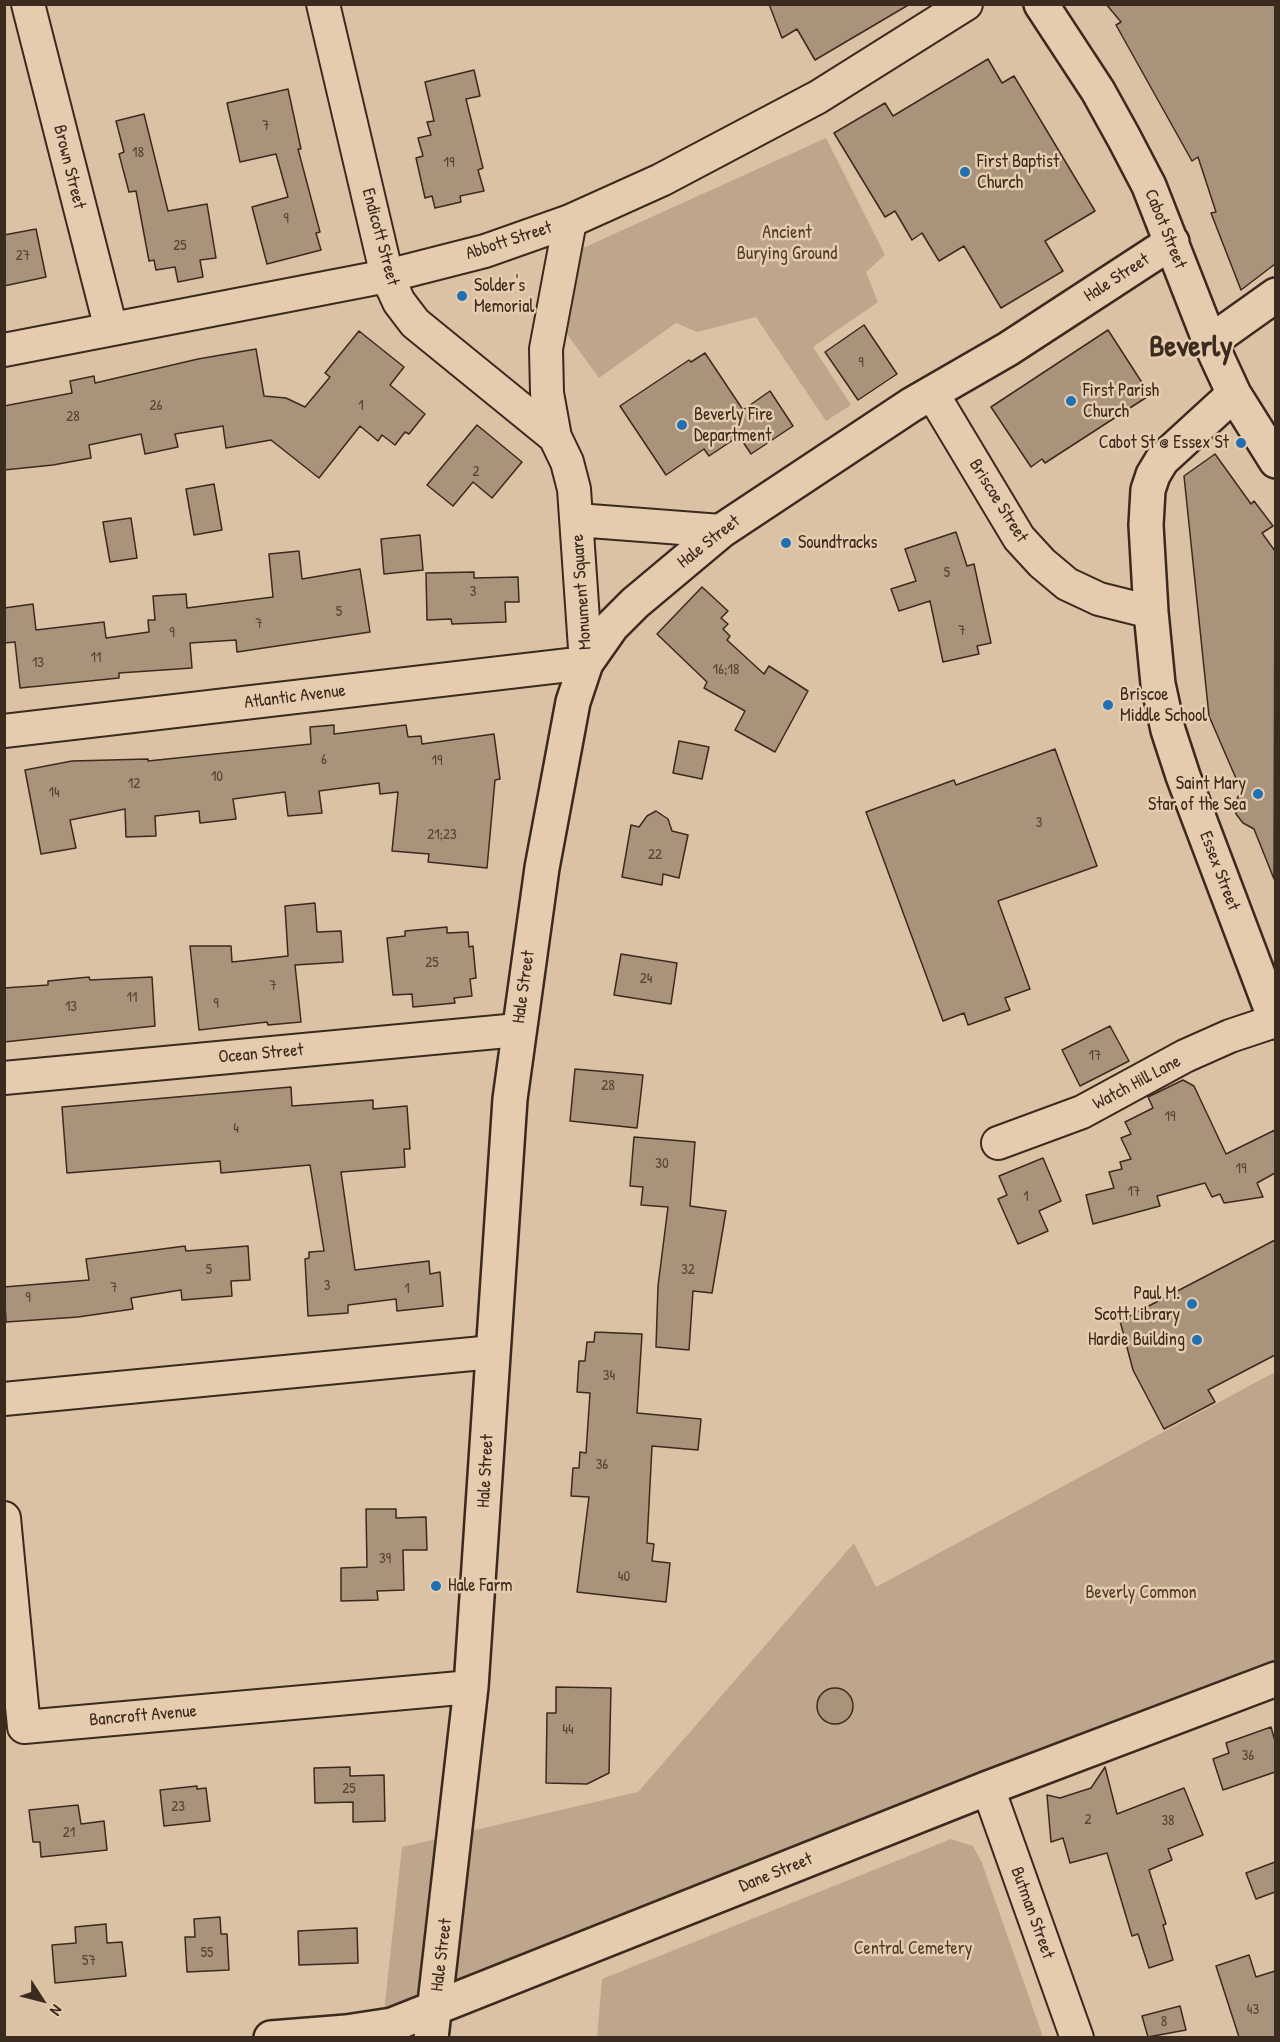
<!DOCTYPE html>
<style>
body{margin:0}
#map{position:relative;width:1280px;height:2042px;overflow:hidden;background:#dcc2a5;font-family:"Patrick Hand",sans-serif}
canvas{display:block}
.frame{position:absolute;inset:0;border:6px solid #3b2a1e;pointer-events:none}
.north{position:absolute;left:12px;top:1970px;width:60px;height:60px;-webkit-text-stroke:4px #e6ccae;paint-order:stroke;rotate:126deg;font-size:16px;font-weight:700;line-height:24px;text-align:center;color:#3b2a1e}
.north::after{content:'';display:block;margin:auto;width:21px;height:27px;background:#3b2a1e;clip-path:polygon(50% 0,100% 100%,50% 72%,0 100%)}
</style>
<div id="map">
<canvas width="1280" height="2042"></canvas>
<div class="frame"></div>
<div class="north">N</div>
</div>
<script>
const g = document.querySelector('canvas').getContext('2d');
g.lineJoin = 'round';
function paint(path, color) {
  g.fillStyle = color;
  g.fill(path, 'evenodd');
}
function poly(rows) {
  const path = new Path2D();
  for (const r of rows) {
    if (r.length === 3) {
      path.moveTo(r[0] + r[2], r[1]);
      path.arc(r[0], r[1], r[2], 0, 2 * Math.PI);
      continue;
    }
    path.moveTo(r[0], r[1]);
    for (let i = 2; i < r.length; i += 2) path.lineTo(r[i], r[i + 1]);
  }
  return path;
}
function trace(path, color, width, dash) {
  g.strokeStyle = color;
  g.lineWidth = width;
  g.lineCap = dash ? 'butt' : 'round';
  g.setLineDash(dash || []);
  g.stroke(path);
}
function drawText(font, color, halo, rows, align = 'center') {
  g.font = font + ' "Patrick Hand",sans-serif';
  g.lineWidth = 5;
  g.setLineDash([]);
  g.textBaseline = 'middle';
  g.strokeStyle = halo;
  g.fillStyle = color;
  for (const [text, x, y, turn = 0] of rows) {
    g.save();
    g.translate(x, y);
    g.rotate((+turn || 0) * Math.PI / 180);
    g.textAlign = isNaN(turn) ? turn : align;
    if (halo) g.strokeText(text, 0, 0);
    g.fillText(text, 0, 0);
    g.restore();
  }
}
paint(poly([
 [826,138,885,255,866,272,878,302,813,347,851,405,826,421,756,317,697,332,676,323,599,378,562,327,572,253],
 [1275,1372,1275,1680,384,2012,402,1847,638,1792,854,1543,876,1587],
 [951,1839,973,1846,982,1863,1043,2037,597,2037,602,1979]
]), '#bea68c');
const building = poly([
 [769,4,910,4,815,60,797,29,782,38,769,4],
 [1106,4,1275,4,1275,264,1241,290,1211,213,1216,212,1198,157,1192,161,1116,25,1121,22,1106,4],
 [988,59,1002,83,1014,76,1095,211,1045,241,1063,271,1001,308,964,246,939,261,922,233,912,240,895,211,885,217,834,133,885,103,893,116,988,59],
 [474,70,480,96,466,99,483,168,478,170,484,191,460,196,461,202,435,208,432,196,425,198,416,158,423,156,418,138,431,135,427,122,434,121,425,82,474,70],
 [288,89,301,149,298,149,320,232,316,233,321,250,267,264,252,207,288,197,276,154,240,162,227,103,288,89],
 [144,114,168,211,207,204,216,258,200,260,203,277,178,282,175,267,156,270,154,260,149,261,136,191,129,192,119,154,124,152,116,121,144,114],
 [36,229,46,277,4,286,4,235,36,229],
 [864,325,897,374,858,400,825,352,864,325],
 [1108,330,1150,395,1045,463,1042,459,1031,467,991,407,1108,330],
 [359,331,404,367,390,385,425,414,409,434,405,432,395,445,382,435,378,441,360,426,319,478,271,440,226,448,223,426,175,434,178,447,145,454,141,434,89,445,91,458,53,465,4,470,4,406,72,393,70,381,94,376,95,383,198,359,256,349,264,396,286,398,305,407,330,377,325,373,359,331],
 [705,353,743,410,770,391,793,426,751,454,739,436,709,456,704,449,666,475,620,406,689,360,691,362,705,353],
 [477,425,522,462,492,498,473,482,453,506,427,485,477,425],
 [1215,454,1251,504,1254,501,1273,526,1262,533,1275,551,1274,879,1254,829,1243,823,1236,814,1236,801,1241,790,1209,716,1184,476,1215,454],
 [214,484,222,530,194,535,186,489,214,484],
 [131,518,137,558,110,562,103,522,131,518],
 [956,532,967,566,974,564,991,643,977,646,979,654,943,662,930,601,899,611,891,589,916,581,905,549,956,532],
 [420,535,423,570,384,574,381,539,420,535],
 [299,551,302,579,360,569,370,632,237,652,236,640,190,643,192,668,119,673,119,678,20,688,15,642,4,643,4,608,33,604,36,630,104,622,106,638,149,632,148,620,155,620,153,596,186,594,187,608,273,597,269,554,299,551],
 [474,572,474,578,518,577,519,602,505,602,506,622,452,624,451,619,427,620,426,573,474,572],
 [702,587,728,611,721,618,728,624,723,629,730,636,727,640,764,674,769,666,808,691,775,752,735,730,745,711,704,688,707,682,657,634,702,587],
 [334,725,334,734,406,725,408,737,421,736,422,744,494,734,500,779,495,780,487,868,428,862,429,854,392,851,398,792,380,794,379,783,319,791,322,813,288,816,285,792,233,799,236,819,200,823,199,811,155,816,156,836,126,837,125,809,70,820,76,848,41,854,25,770,72,761,148,759,148,761,311,744,310,727,334,725],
 [679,741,709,747,702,779,673,773,679,741],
 [1055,749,1097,866,998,901,1030,989,1005,998,1010,1010,968,1025,964,1013,943,1021,866,812,954,780,956,785,1055,749],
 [656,811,668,819,672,831,688,835,679,878,663,874,662,885,622,877,631,825,639,827,647,816,656,811],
 [315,903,317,932,341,931,343,962,295,965,301,1022,268,1025,267,1022,199,1030,190,946,231,946,232,962,288,956,285,906,315,903],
 [447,927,447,933,468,932,469,947,473,946,476,978,470,979,472,996,454,998,455,1003,413,1007,412,994,393,995,387,938,405,936,405,931,447,927],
 [621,954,677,963,671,1004,614,995,621,954],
 [89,977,90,980,152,977,155,1026,4,1042,4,988,48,985,48,981,89,977],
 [1110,1026,1129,1061,1080,1086,1062,1050,1110,1026],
 [575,1069,643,1075,637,1128,570,1121,575,1069],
 [1183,1080,1194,1086,1226,1154,1275,1130,1275,1173,1257,1183,1263,1197,1224,1203,1220,1194,1212,1197,1205,1183,1157,1196,1160,1206,1093,1224,1086,1195,1114,1188,1109,1172,1122,1169,1120,1162,1131,1159,1121,1138,1131,1134,1125,1122,1153,1108,1148,1097,1183,1080],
 [291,1087,292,1106,373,1100,373,1109,407,1106,410,1149,404,1149,405,1167,341,1172,355,1270,429,1261,430,1274,440,1272,443,1306,397,1311,396,1299,348,1305,348,1313,308,1316,305,1259,309,1258,309,1252,324,1251,310,1165,221,1173,220,1161,67,1173,62,1107,291,1087],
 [634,1137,695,1142,690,1206,726,1211,712,1293,693,1291,689,1350,656,1347,658,1286,668,1207,641,1205,643,1187,630,1186,634,1137],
 [1043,1158,1061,1201,1039,1211,1048,1231,1018,1244,998,1199,1007,1195,999,1176,1043,1158],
 [1275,1240,1275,1355,1208,1390,1215,1402,1164,1429,1133,1370,1120,1321,1275,1240],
 [185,1246,186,1251,248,1246,250,1280,231,1281,232,1296,182,1300,181,1290,131,1298,133,1309,78,1317,6,1322,4,1287,89,1280,86,1259,185,1246],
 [595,1332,642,1334,637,1413,701,1419,698,1450,652,1446,647,1543,654,1544,652,1561,670,1563,666,1602,577,1592,589,1497,571,1496,573,1468,579,1468,580,1452,586,1453,590,1393,577,1392,579,1361,585,1361,587,1342,594,1342,595,1332],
 [366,1509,396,1509,396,1518,426,1517,427,1550,403,1550,404,1590,377,1591,378,1600,341,1601,341,1568,367,1567,366,1509],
 [556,1687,611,1688,609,1773,587,1784,546,1783,547,1713,556,1713,556,1687],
 [835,1706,18],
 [1271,1727,1275,1741,1275,1772,1223,1790,1213,1759,1229,1753,1226,1743,1271,1727],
 [350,1767,350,1776,384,1775,385,1821,353,1822,353,1802,315,1803,314,1768,350,1767],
 [1105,1767,1117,1814,1184,1788,1203,1835,1168,1849,1172,1860,1149,1870,1166,1924,1163,1925,1173,1960,1149,1968,1138,1934,1132,1936,1107,1853,1070,1863,1063,1838,1051,1842,1047,1795,1060,1798,1091,1788,1105,1767],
 [197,1786,197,1789,206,1788,210,1821,164,1826,160,1790,197,1786],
 [78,1805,81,1824,104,1821,107,1850,41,1857,40,1842,33,1842,29,1810,78,1805],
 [1275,1862,1275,1892,1256,1899,1246,1873,1275,1862],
 [220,1917,221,1934,227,1934,229,1970,187,1972,185,1937,195,1937,194,1919,220,1917],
 [106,1924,107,1943,122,1942,126,1976,55,1983,52,1945,76,1943,75,1927,106,1924],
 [357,1928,358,1963,299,1965,298,1931,357,1928],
 [1249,1955,1256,1977,1275,1971,1275,2037,1239,2037,1216,1966,1249,1955],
 [1180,2006,1186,2030,1148,2037,1142,2016,1180,2006]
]);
paint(building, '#aa937b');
trace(building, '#3b2a1e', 1.5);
const street = poly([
 [28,4,111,329],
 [323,4,387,276,399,302,415,323,555,437],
 [4,350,387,276,485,251,570,221,661,180,818,97,966,4],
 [932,393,1019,538,1042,563,1067,584,1099,599,1151,612],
 [577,520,721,531],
 [4,731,586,663,574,489,567,462,555,437,547,393,546,349,570,221],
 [4,1078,518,1030],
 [998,1143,1082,1112,1185,1056,1230,1036,1275,1021],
 [4,1399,493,1352],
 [4,1518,24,1727,471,1687],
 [988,1788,1077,2038]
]);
const secondary = poly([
 [1041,4,1098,91,1124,138,1149,186,1210,342,1234,394,1276,461],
 [1210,342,1276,295],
 [1234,394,1162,460,1153,475,1148,490,1146,525,1151,612,1158,684,1168,730,1183,776,1276,1022],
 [271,2038,346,2032,392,2025,988,1788,1276,1679],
 [431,2038,471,1687,510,1099,542,868,573,702,586,663,612,626,635,603,721,531,911,405,1008,349,1172,242]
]);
trace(street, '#3b2a1e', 36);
trace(secondary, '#3b2a1e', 38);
trace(street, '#e6ccae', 32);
trace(secondary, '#e6ccae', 33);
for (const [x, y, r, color] of [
 [965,172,6,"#1f6fb2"],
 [462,296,6,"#1f6fb2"],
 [1071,401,6,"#1f6fb2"],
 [682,425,6,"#1f6fb2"],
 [1241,443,6,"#1f6fb2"],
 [786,543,6,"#1f6fb2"],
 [1108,705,6,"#1f6fb2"],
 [1258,794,6,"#1f6fb2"],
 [1192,1304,6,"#1f6fb2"],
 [1197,1340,6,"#1f6fb2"],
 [436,1586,6,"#1f6fb2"]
]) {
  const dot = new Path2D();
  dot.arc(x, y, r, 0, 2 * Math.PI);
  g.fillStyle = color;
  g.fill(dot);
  trace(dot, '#e6ccae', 2);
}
drawText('15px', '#574435', null, [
 ["7",266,126],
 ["18",138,153],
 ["19",449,163],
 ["9",286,219],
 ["25",180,246],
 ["27",23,256],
 ["9",861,363],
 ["26",156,406],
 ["1",361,406],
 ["28",73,417],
 ["2",476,472],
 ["5",947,573],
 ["3",473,592],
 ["5",339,612],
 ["7",259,624],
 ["7",962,631],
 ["9",172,633],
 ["11",96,658],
 ["13",38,663],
 ["16;18",726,670],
 ["6",324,760],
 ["19",437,761],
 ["10",217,777],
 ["12",134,784],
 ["14",54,793],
 ["3",1039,823],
 ["21;23",442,835],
 ["22",655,855],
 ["25",432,963],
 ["24",646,979],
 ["7",273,986],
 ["11",132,998],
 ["9",216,1004],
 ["13",71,1007],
 ["17",1095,1056],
 ["28",608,1086],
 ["19",1170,1117],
 ["4",236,1129],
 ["30",662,1164],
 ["19",1241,1169],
 ["17",1134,1192],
 ["1",1026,1197],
 ["5",209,1270],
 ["32",688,1270],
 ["3",327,1286],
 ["7",114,1288],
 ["1",407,1289],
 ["9",28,1298],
 ["34",609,1376],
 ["36",602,1465],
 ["39",385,1559],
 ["40",624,1577],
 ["44",568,1730],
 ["36",1248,1756],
 ["25",349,1789],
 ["23",178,1807],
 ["2",1088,1820],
 ["38",1168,1821],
 ["21",69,1833],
 ["55",207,1953],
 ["57",89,1961],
 ["43",1253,2010],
 ["8",1164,2022]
]);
drawText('18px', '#3b2a1e', '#e6ccae', [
 ["First Baptist",977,162],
 ["Church",977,183],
 ["Solder's",474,286],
 ["Memorial",474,307],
 ["First Parish",1083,391],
 ["Church",1083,412],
 ["Beverly Fire",694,415],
 ["Department",694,436],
 ["Cabot St @ Essex St",1229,443,"right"],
 ["Soundtracks",798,543],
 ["Briscoe",1120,695],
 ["Middle School",1120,716],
 ["Saint Mary",1246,784,"right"],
 ["Star of the Sea",1246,805,"right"],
 ["Paul M.",1180,1294,"right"],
 ["Scott Library",1180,1315,"right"],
 ["Hardie Building",1185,1340,"right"],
 ["Hale Farm",448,1586]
], 'left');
drawText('18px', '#3b2a1e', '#e6ccae', [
 ["Brown Street",69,167,76],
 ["Cabot Street",1165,229,68],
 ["Endicott Street",380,237,75],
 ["Abbott Street",509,241,-18],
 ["Hale Street",1117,278,-33],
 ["Briscoe Street",998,501,58],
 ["Hale Street",709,542,-38],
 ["Monument Square",582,592,-94],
 ["Atlantic Avenue",295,697,-7],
 ["Essex Street",1219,871,69],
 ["Hale Street",524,987,-82],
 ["Ocean Street",261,1054,-5],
 ["Watch Hill Lane",1137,1083,-28],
 ["Hale Street",486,1471,-87],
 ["Bancroft Avenue",143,1716,-5],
 ["Dane Street",776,1873,-22],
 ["Butman Street",1032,1913,70],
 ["Hale Street",442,1955,-83]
]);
drawText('18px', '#4f3d2e', '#e6ccae', [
 ["Ancient",787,233],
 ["Burying Ground",787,254],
 ["Beverly Common",1141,1593],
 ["Central Cemetery",913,1949]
]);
drawText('bold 30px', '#3b2a1e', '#e6ccae', [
 ["Beverly",1191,348]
]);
</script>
